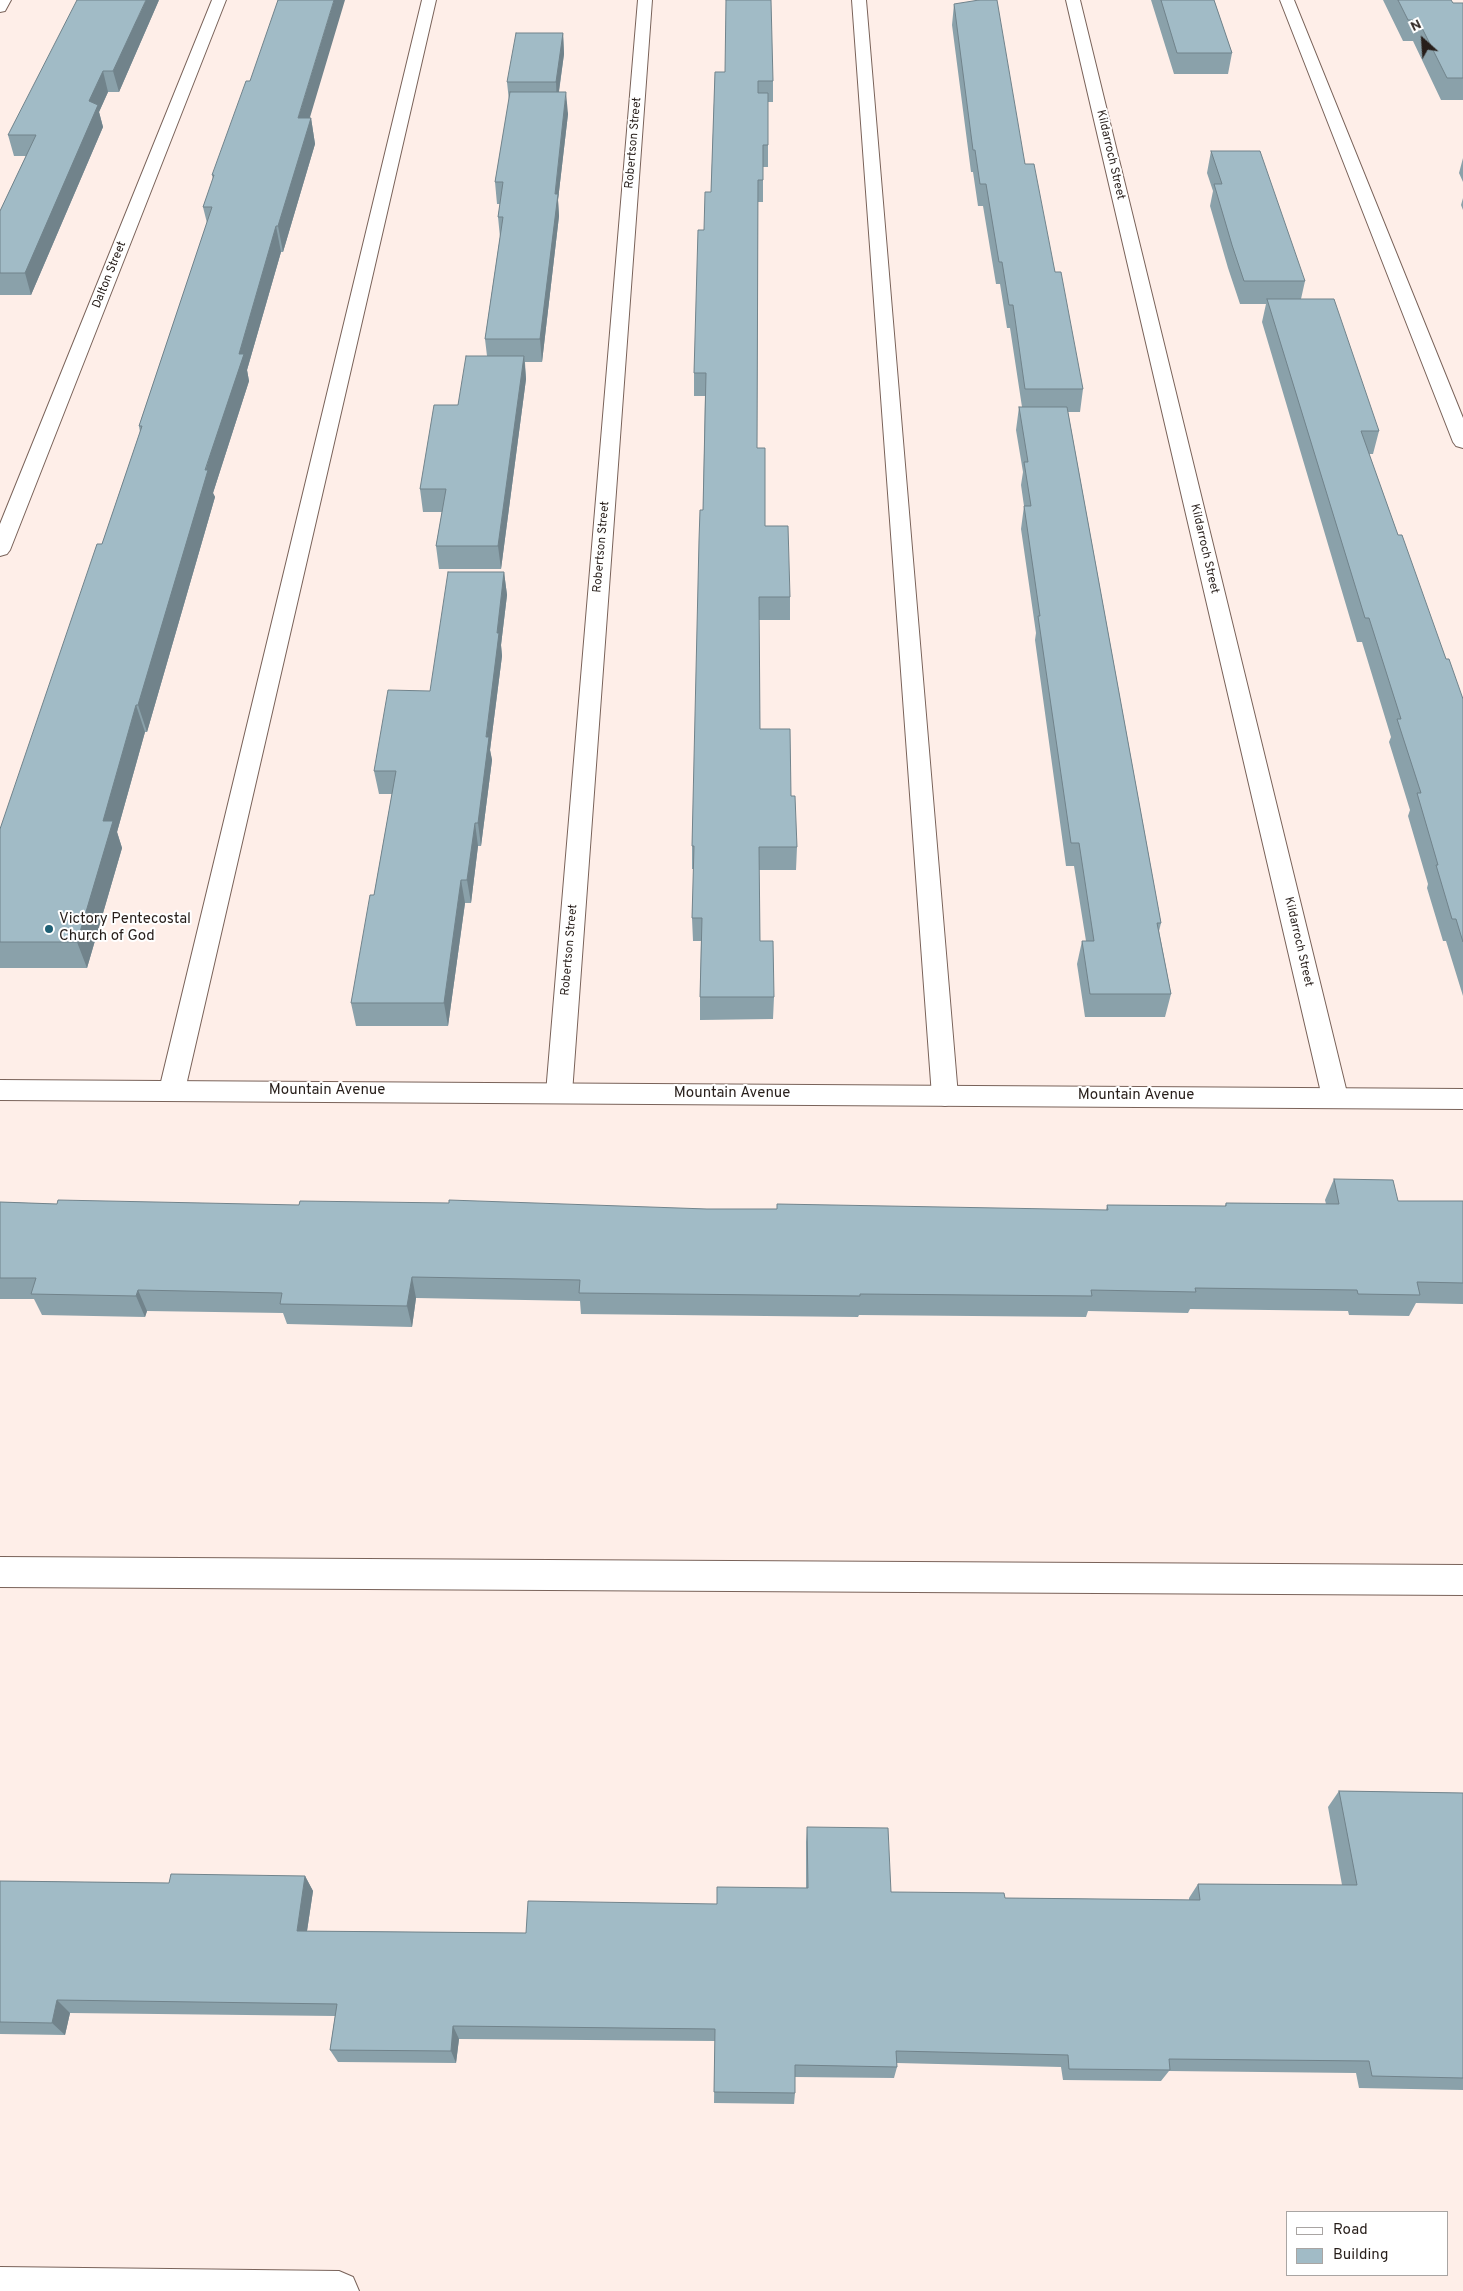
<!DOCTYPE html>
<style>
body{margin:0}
#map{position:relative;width:1463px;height:2291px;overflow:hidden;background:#feeee8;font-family:Overpass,sans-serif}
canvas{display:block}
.legend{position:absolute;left:1286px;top:2211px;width:162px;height:65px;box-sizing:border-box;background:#fff;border:1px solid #a9a5a3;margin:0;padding:6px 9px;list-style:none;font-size:15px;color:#271e1a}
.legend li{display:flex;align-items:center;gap:10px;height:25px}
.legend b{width:25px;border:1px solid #a9a5a3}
.north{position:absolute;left:1398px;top:15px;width:50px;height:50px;-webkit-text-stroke:4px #fff;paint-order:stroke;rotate:334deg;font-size:14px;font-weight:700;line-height:20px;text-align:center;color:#271e1a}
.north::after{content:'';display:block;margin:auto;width:18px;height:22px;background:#271e1a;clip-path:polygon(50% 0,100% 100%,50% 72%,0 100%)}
</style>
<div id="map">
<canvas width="1463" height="2291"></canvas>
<ul class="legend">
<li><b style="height:6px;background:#fff"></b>Road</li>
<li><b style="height:14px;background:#a1bbc6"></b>Building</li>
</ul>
<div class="north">N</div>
</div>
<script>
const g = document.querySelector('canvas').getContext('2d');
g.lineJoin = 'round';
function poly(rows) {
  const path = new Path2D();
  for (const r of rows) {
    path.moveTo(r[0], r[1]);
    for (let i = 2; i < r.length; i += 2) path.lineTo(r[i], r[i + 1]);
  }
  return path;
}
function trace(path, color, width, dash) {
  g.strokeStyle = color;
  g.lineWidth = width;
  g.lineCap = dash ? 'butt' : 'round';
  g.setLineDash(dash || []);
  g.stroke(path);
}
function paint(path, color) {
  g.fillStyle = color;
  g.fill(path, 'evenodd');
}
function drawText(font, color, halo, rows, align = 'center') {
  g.font = font + ' Overpass,sans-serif';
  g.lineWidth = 4;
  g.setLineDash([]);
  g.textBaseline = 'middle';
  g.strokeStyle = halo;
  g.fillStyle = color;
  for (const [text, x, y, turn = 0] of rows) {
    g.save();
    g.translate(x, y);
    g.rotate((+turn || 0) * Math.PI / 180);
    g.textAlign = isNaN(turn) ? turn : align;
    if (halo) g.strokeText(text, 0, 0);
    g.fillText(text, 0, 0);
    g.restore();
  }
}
const lane = poly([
 [0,0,11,0,5,11,0,12,0,0],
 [422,0,436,0,185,1090,182,1097,172,1100,162,1097,159,1090,422,0],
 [852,0,866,0,958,1096,955,1103,945,1106,935,1103,932,1096,852,0],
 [1280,0,1294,0,1463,418,1463,448,1456,446,1453,442,1280,0],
 [0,1557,1463,1565,1463,1595,0,1587,0,1557]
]);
const street = poly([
 [212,0,226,0,10,550,7,554,0,556,0,524,212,0],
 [638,0,652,0,572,1093,569,1100,559,1103,549,1100,546,1093,638,0],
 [1066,0,1080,0,1348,1097,1345,1104,1335,1107,1325,1104,1322,1097,1066,0],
 [0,2267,339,2271,353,2277,359,2291,0,2291,0,2267]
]);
const secondary = poly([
 [0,1080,1463,1089,1463,1109,0,1100,0,1080]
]);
trace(lane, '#796259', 2);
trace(street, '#796259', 2);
trace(secondary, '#796259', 2);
paint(lane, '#fff');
paint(street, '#fff');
paint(secondary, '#fff');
paint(poly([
 [159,0,119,92,108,92,99,112,103,127,31,295,0,295,0,211,26,156,14,156,8,135],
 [1151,0,1214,0,1232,53,1228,74,1174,74],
 [1383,0,1451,0,1453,3,1463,4,1463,100,1441,100,1413,41,1403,41],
 [954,4,1025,164,1055,272,1083,389,1080,412,1068,412,1161,923,1159,931,1171,994,1165,1017,1085,1017,1077,964,1082,941,1086,941,1074,866,1066,866,1035,640,1036,633,1021,529,1024,506,1021,485,1023,472,1016,430,1019,407,1022,407,1010,328,1007,328,1000,284,996,284,983,206,978,206,973,172,971,172,952,25],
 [563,33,564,54,559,92,568,114,558,200,559,216,542,362,525,362,526,379,501,569,439,569,436,546,442,512,423,512,420,489,458,405,487,356,485,339,500,237,498,217,500,204,497,204,495,182,509,101,507,82],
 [715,72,773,81,773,102,768,102,768,167,763,167,763,202,758,202,757,448,765,526,790,597,790,620,759,620,760,729,791,796,797,847,796,870,759,870,760,941,774,997,773,1019,700,1020,700,997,701,941,693,941,692,918,694,869,692,869,692,846,703,510,705,396,694,396,694,373,704,230,711,192],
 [309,118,311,118,315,144,283,252,281,252,247,370,249,381,213,493,215,497,147,732,145,732,117,832,122,848,87,968,0,968,0,829,102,544,140,432,139,426,207,223,203,207,213,179,212,175],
 [1211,151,1305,281,1301,299,1379,431,1373,454,1369,454,1398,535,1446,659,1463,699,1463,996,1446,941,1443,941,1427,888,1428,884,1408,816,1410,810,1389,742,1391,737,1362,642,1357,642,1262,322,1266,304,1240,304,1228,268,1210,206,1213,191,1207,173],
 [1463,158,1463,182,1459,173],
 [1463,198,1463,210,1461,205],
 [504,572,507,595,501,645,502,656,490,750,492,760,481,846,478,846,471,903,465,903,448,1026,356,1026,351,1003,374,895,392,794,379,794,374,771,430,691],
 [1334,1179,1398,1201,1463,1201,1463,1304,1416,1303,1409,1316,1349,1315,1348,1311,1190,1309,1188,1313,1088,1311,1086,1317,859,1315,858,1317,581,1314,580,1301,416,1298,412,1327,287,1324,283,1313,147,1311,145,1317,42,1315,34,1299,0,1299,0,1202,57,1204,707,1209,1106,1210,1107,1205,1225,1206,1226,1203,1326,1204,1325,1200],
 [1339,1791,1463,1793,1463,2090,1359,2088,1356,2073,1169,2071,1161,2081,1063,2080,1061,2067,897,2063,897,2067,894,2078,795,2077,795,2093,794,2104,714,2103,715,2041,459,2039,456,2063,338,2062,330,2050,335,2016,70,2013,65,2035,0,2034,0,1881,169,1883,305,1876,313,1891,307,1931,526,1933,717,1904,806,1888,806,1842,807,1827,891,1892,1005,1898,1189,1900,1189,1898,1198,1884,1342,1885,1328,1807]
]), '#8aa1aa');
paint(poly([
 [146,0,159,0,119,92,113,71],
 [334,0,345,0,302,144,298,118],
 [563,33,564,54,557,104,556,82],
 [103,71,108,92,99,112,103,127,31,295,25,273,89,101],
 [566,92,568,114,558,200,559,216,542,362,540,339],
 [311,118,315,144,283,252,278,226],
 [276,226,281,252,247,370,249,381,213,493,215,497,147,732,138,705],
 [524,356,526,379,501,569,498,546],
 [504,572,507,595,501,645,502,656,490,750,492,760,481,846,478,823,497,633],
 [136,705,145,732,117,832,122,848,87,968,77,942,103,821],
 [475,823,478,846,471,903,467,880],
 [461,880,465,903,448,1026,444,1003],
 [412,1277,416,1298,412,1327,407,1306],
 [138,1290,147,1311,145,1317,136,1296],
 [305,1876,313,1891,305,1944,297,1931],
 [57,2000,70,2013,65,2035,52,2023],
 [453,2026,459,2039,456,2063,451,2051]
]), '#71838b');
const building = poly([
 [77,0,146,0,113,71,103,71,89,101,98,105,25,273,0,273,0,211,36,135,8,135,77,0],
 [278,0,334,0,298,118,311,118,278,226,276,226,239,354,244,354,205,470,208,470,138,705,136,705,103,821,113,821,77,942,0,942,0,829,97,544,102,544,142,426,139,426,212,207,203,207,214,175,212,175,246,81,250,81,278,0],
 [726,0,771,0,773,81,758,81,758,93,768,93,768,145,763,145,763,180,758,180,757,448,765,448,765,526,788,526,790,597,759,597,760,729,790,729,791,796,795,796,797,847,759,847,760,941,773,941,774,997,700,997,702,918,692,918,694,846,692,846,699,540,700,510,703,510,706,373,694,373,698,230,704,230,705,192,711,192,715,72,725,72,726,0],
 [979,0,997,0,1025,164,1034,164,1055,272,1061,272,1083,389,1025,389,1013,305,1009,305,1002,262,999,262,986,184,980,184,975,150,973,150,954,4,979,0],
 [1161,0,1214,0,1232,53,1177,53,1161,0],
 [1398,0,1451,0,1453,3,1463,3,1463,78,1447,78,1418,20,1408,20,1398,0],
 [516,33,563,33,556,82,507,82,516,33],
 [510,92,566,92,555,194,558,194,540,339,485,339,503,217,498,217,503,182,495,182,510,92],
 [1211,151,1260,151,1305,281,1244,281,1232,245,1214,184,1222,184,1211,151],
 [1267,299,1334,299,1379,431,1361,431,1398,535,1402,535,1446,659,1449,659,1463,699,1463,942,1456,919,1452,919,1436,865,1438,865,1417,793,1421,793,1397,719,1401,719,1369,618,1365,618,1267,299],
 [466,356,524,356,498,546,436,546,446,489,420,489,434,405,458,405,466,356],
 [1019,407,1067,407,1161,923,1157,923,1171,994,1090,994,1082,941,1094,941,1079,843,1071,843,1038,616,1040,616,1024,506,1031,506,1024,462,1028,462,1019,407],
 [448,572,504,572,497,633,499,633,486,737,489,737,478,823,475,823,467,880,461,880,444,1003,351,1003,370,895,374,895,396,771,374,771,388,690,430,691,448,572],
 [1334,1179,1393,1180,1398,1201,1463,1201,1463,1283,1417,1282,1420,1295,1358,1294,1357,1290,1195,1288,1196,1292,1091,1290,1092,1296,860,1294,860,1296,579,1293,580,1280,412,1277,407,1306,280,1304,282,1293,138,1290,136,1296,31,1294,36,1278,0,1278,0,1202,57,1204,58,1200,299,1205,300,1201,449,1203,449,1200,707,1209,777,1209,777,1204,1108,1210,1107,1205,1226,1206,1226,1203,1339,1204,1334,1179],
 [1339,1791,1463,1793,1463,2078,1372,2076,1369,2061,1169,2059,1170,2070,1069,2069,1068,2055,896,2051,897,2067,795,2065,795,2093,714,2092,715,2029,453,2026,451,2051,330,2050,337,2004,57,2000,52,2023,0,2022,0,1881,169,1883,171,1874,305,1876,297,1931,526,1933,528,1901,717,1904,717,1887,808,1888,807,1827,888,1828,891,1892,1004,1893,1005,1898,1200,1900,1198,1884,1357,1885,1339,1791]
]);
paint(building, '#a1bbc6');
trace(building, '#71838b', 1);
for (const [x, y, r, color] of [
 [49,929,5,"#1f6075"]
]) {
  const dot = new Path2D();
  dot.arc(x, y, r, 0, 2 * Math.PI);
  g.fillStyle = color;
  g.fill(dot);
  trace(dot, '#fff', 2);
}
drawText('12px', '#271e1a', '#fff', [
 ["Robertson Street",634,143,-85],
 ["Kildarroch Street",1110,155,77],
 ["Dalton Street",110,275,-68],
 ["Robertson Street",602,547,-85],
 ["Kildarroch Street",1204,549,77],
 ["Kildarroch Street",1298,942,77],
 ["Robertson Street",570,950,-85]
]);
drawText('15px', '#271e1a', '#fff', [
 ["Victory Pentecostal",59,920],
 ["Church of God",59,937]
], 'left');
drawText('15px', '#271e1a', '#fff', [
 ["Mountain Avenue",327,1091],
 ["Mountain Avenue",732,1094],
 ["Mountain Avenue",1136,1096]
]);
</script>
